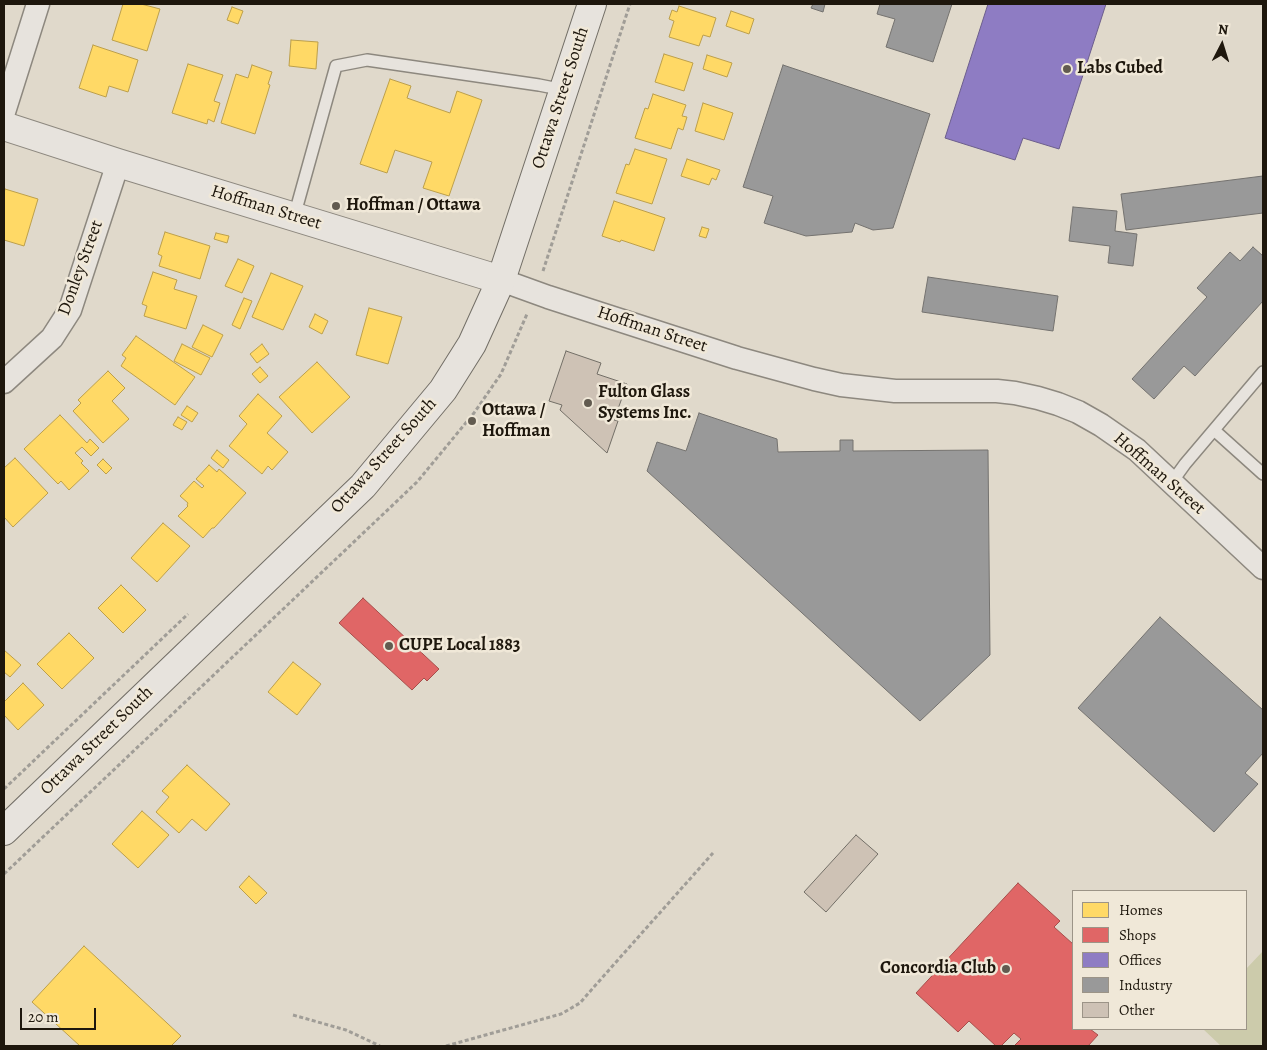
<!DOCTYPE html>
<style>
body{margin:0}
#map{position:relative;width:1267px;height:1050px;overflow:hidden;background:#e0d9cb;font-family:Alegreya,serif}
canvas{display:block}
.frame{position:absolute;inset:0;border:5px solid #1e170d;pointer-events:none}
.legend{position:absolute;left:1072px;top:890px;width:175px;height:140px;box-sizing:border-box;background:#f0e8d8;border:1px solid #9c9487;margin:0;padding:6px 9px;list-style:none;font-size:15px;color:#1e170d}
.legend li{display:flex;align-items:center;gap:10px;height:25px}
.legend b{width:25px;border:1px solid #9c9487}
.north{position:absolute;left:1197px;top:20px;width:50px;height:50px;-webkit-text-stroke:4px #f0e8d8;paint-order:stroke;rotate:5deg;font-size:14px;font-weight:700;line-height:20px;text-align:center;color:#1e170d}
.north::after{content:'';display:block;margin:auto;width:18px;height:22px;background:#1e170d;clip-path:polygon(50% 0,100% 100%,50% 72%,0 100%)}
.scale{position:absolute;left:20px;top:1008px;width:76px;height:22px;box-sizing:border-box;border:2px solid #1e170d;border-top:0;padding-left:6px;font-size:15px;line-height:18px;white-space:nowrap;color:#1e170d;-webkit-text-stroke:4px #f0e8d8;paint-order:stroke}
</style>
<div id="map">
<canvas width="1267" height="1050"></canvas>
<div class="frame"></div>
<ul class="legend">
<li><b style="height:14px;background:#ffd966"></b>Homes</li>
<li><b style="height:14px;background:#e06666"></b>Shops</li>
<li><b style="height:14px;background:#8e7cc3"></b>Offices</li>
<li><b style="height:14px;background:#999"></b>Industry</li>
<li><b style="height:14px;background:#cec2b5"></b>Other</li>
</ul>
<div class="north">N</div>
<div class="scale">20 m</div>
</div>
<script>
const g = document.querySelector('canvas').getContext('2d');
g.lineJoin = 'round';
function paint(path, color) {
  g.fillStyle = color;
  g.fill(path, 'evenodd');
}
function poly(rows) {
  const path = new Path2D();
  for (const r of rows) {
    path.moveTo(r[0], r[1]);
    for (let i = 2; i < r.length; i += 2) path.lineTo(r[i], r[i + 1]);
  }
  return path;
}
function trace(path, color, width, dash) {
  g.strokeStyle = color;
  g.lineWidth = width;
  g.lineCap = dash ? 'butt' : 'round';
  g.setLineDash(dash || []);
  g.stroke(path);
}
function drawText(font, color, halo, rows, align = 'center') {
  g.font = font + ' Alegreya,serif';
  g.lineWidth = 5;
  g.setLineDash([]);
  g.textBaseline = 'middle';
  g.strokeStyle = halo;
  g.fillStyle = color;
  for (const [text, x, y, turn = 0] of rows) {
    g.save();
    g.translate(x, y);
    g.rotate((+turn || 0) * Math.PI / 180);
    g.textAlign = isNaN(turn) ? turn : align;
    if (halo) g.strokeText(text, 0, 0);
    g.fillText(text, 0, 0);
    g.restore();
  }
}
paint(poly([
 [1263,951,1263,1046,1221,1046,1203,1029,1246,1029,1246,969]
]), '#cccbab');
const homes = poly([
 [123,4,141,4,160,9,147,51,112,40,123,4],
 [679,6,716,18,710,37,703,35,699,46,669,37,674,21,669,19,672,10,677,12,679,6],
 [232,7,243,11,238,24,227,20,232,7],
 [731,11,754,19,749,34,726,26,731,11],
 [291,40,318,42,316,69,289,66,291,40],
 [93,45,138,60,128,92,109,86,106,97,79,88,93,45],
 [664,54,693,63,684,91,655,82,664,54],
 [707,55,732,63,727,77,703,69,707,55],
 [188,64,223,75,214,101,220,103,214,122,208,119,207,124,172,113,188,64],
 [252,65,272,72,268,84,270,85,255,134,221,123,236,74,248,78,252,65],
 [390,79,411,86,407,98,450,113,457,91,482,100,449,196,423,188,432,162,395,150,387,173,360,164,390,79],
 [653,94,686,105,682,116,687,117,683,130,678,128,671,149,635,138,645,108,648,109,653,94],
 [703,103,733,113,724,140,695,131,703,103],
 [635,149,667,159,652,204,616,193,626,164,629,165,635,149],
 [687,159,720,170,716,180,712,178,709,185,681,176,687,159],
 [5,189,38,199,24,246,4,240,4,194,5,189],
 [614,201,665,218,654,251,621,240,620,242,602,236,614,201],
 [702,227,709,229,706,238,699,236,702,227],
 [165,232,210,246,200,279,159,266,162,256,158,254,165,232],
 [216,233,229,236,227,243,214,239,216,233],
 [238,259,254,266,242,293,225,286,238,259],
 [153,272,177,280,174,289,197,296,186,329,144,316,147,306,142,304,153,272],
 [271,273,303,286,283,330,252,317,271,273],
 [244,298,252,301,240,329,232,325,244,298],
 [369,308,402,317,388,364,356,355,369,308],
 [315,314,328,321,322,334,309,327,315,314],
 [203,325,223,335,212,357,192,347,203,325],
 [136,336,195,377,175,405,121,366,126,358,122,355,136,336],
 [182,344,210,358,201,375,174,361,182,344],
 [262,344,269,354,257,363,250,354,262,344],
 [317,362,350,397,312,433,279,397,317,362],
 [260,367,268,376,260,383,252,374,260,367],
 [108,371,125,388,112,401,129,419,103,443,73,411,81,403,78,400,108,371],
 [258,394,282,416,267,433,288,452,272,470,268,466,262,474,229,446,247,424,239,416,258,394],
 [187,406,198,413,192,422,181,415,187,406],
 [60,415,87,443,90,439,99,448,91,456,82,447,75,453,83,461,81,463,89,471,69,490,61,481,58,484,24,449,60,415],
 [178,417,187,422,182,430,173,425,178,417],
 [217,450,229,460,223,468,211,458,217,450],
 [15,458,48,493,13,527,4,517,4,468,15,458],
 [103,459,112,468,106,474,97,465,103,459],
 [209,465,217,472,219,469,246,493,214,528,212,528,203,538,178,516,188,506,187,505,188,503,180,496,194,481,202,488,204,486,196,479,209,465],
 [163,523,190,546,157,582,131,558,163,523],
 [121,585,146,610,123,633,98,608,121,585],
 [69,633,94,658,62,689,37,664,69,633],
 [4,650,21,665,10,677,4,672,4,650],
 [293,662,321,684,297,715,268,692,293,662],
 [23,683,44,705,18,730,4,715,4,702,23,683],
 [187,765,230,804,206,831,192,819,179,833,156,812,169,797,162,791,187,765],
 [142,811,169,835,138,868,112,844,142,811],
 [249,876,267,893,256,904,239,887,249,876],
 [84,946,181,1036,171,1046,80,1046,32,1002,84,946]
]);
paint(homes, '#ffd966');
trace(homes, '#bc9f4b', 1);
const shops = poly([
 [363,598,439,669,427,681,424,678,412,690,339,623,363,598],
 [1018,883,1060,921,1054,927,1073,944,1073,1029,1090,1029,1098,1035,1088,1046,1014,1046,1021,1039,1014,1033,1001,1046,996,1046,969,1021,958,1032,916,993,1018,883]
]);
paint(shops, '#e06666');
trace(shops, '#a64e4b', 1);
const offices = poly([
 [988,4,1106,4,1059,149,1023,138,1015,160,945,138,988,4]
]);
paint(offices, '#8e7cc3');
trace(offices, '#6c5e8c', 1);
const industry = poly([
 [813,4,825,4,823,12,811,8,813,4],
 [880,4,952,4,933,62,886,47,895,19,877,14,880,4],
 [783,65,930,114,893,228,873,230,855,223,852,232,806,236,764,223,773,196,743,187,783,65],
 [1263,176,1263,213,1126,230,1121,194,1263,176],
 [1073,207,1117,211,1115,231,1137,234,1133,266,1108,263,1110,246,1069,241,1073,207],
 [1253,247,1263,256,1263,301,1195,376,1184,366,1154,399,1132,379,1207,297,1197,288,1230,252,1240,261,1253,247],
 [928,277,1058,296,1053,331,922,312,928,277],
 [699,413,777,439,778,452,840,451,840,440,853,440,853,451,988,450,990,655,920,721,647,471,657,442,686,451,699,413],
 [1160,617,1263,710,1263,753,1245,773,1258,784,1214,832,1078,708,1160,617]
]);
paint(industry, '#999');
trace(industry, '#74726f', 1);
const building = poly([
 [566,351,601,363,597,374,627,384,614,420,618,421,607,453,560,410,562,405,549,401,566,351],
 [856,835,878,854,826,912,804,892,856,835]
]);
paint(building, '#cec2b5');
trace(building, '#726e66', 1);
const service = poly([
 [294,217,336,66,367,60,539,85,564,90],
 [1214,430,1263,474],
 [1172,482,1185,464,1263,372]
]);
const minor = poly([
 [4,112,38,4],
 [501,280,548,297,737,358,814,379,841,385,895,391,997,391,1015,393,1038,398,1058,404,1078,412,1101,425,1137,450,1263,568],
 [4,382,52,338,70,310,118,163]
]);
const tertiary = poly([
 [4,126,118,163,501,280]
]);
const secondary = poly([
 [4,831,363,486,443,390,472,344,501,280,592,4]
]);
trace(service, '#8d887f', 14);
trace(minor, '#8d887f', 25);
trace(tertiary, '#8d887f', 30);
trace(secondary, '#726e66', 30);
trace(poly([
 [543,271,630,4],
 [4,789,188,614],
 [4,874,417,482,474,413,501,374,527,314],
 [293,1015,346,1030,380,1046],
 [446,1046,561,1014,580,1003,593,988,713,853]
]), '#a09d97', 3, [4, 2.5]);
trace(service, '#e7e3dd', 11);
trace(minor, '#e7e3dd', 22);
trace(tertiary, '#e7e3dd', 28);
trace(secondary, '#e7e3dd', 28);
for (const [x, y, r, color] of [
 [1067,69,5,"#625b50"],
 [336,206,5,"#625b50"],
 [588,403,5,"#625b50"],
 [472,421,5,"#625b50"],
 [389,646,5,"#625b50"],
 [1006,969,5,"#625b50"]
]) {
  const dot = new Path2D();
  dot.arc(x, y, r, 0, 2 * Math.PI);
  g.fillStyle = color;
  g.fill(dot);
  trace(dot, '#f0e8d8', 2);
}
drawText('bold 18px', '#1e170d', '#f0e8d8', [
 ["Labs Cubed",1077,69],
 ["Hoffman / Ottawa",346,206],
 ["Fulton Glass",598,393],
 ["Systems Inc.",598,414],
 ["Ottawa /",482,411],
 ["Hoffman",482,432],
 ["CUPE Local 1883",399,646],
 ["Concordia Club",996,969,"right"]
], 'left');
drawText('18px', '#1e170d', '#f0e8d8', [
 ["Ottawa Street South",561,98,-72],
 ["Hoffman Street",266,208,17],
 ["Donley Street",81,268,-70],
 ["Hoffman Street",652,330,18],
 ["Ottawa Street South",384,456,-48],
 ["Hoffman Street",1159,474,41],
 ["Ottawa Street South",97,741,-44]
]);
</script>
